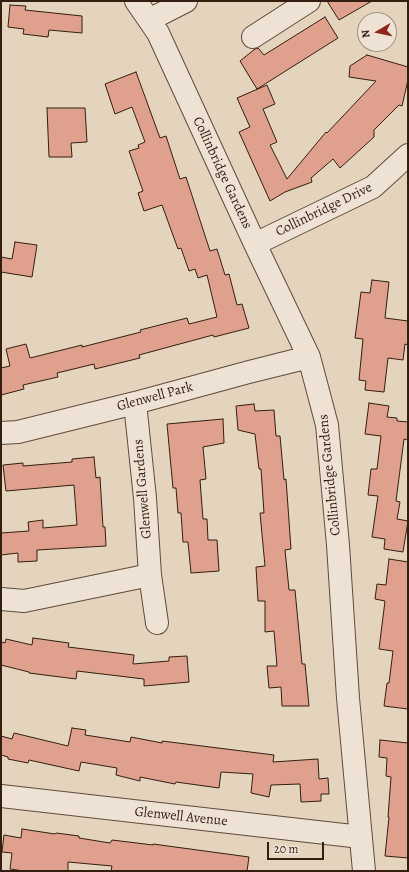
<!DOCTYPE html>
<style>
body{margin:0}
#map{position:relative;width:409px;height:872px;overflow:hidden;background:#e4d3bd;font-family:Alegreya,serif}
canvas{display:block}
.frame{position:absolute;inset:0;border:2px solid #331e10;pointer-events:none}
.north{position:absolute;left:357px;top:12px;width:40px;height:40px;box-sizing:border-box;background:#ede2d4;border:1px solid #a39486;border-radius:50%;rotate:261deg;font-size:11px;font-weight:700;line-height:16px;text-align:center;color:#331e10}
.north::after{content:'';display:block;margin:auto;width:14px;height:18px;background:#8f2418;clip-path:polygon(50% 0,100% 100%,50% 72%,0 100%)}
.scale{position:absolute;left:267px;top:842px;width:57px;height:18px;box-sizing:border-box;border:2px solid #331e10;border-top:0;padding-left:5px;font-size:12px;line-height:14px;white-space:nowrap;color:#331e10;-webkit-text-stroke:3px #ede2d4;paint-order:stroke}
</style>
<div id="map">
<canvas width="409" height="872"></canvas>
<div class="frame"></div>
<div class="north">N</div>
<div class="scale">20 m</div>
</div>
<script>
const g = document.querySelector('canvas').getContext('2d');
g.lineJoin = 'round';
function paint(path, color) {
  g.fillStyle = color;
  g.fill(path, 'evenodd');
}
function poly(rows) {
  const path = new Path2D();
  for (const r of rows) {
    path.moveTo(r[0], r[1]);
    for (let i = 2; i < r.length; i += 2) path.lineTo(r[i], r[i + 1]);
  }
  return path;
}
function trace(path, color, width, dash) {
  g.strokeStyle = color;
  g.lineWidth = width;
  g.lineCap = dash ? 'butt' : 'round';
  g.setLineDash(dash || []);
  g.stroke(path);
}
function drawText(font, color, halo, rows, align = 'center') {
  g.font = font + ' Alegreya,serif';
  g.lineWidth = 3.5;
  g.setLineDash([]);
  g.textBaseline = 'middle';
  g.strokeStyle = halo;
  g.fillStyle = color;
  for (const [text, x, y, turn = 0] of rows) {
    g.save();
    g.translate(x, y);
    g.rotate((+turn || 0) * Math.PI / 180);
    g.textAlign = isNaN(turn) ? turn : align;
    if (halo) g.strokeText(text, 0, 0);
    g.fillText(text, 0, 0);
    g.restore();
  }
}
const building = poly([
 [327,1,372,1,339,20,327,1],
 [10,5,26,6,25,10,82,16,82,33,49,30,48,37,23,34,24,29,8,27,10,5],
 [325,17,338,38,257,89,240,61,255,49,258,48,264,55,325,17],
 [367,55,408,67,408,80,402,106,399,105,374,130,374,137,340,168,333,159,311,178,312,182,285,192,270,201,239,132,250,127,237,98,267,85,275,104,263,109,277,142,270,145,287,179,326,132,327,133,376,81,349,77,350,66,367,55],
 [136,72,160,138,166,136,180,179,186,177,210,251,217,249,225,275,229,274,237,305,242,304,249,328,214,337,213,335,139,355,140,358,95,369,94,364,57,373,58,377,23,385,24,389,1,395,1,368,10,366,6,349,26,344,30,358,82,345,82,347,141,332,140,330,187,318,189,324,217,317,207,275,198,278,195,269,189,271,181,248,178,249,162,205,144,211,138,193,143,191,129,151,139,148,138,145,145,142,132,107,115,114,105,84,136,72],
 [47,108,85,108,87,142,71,143,72,157,49,157,47,108],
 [15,242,37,245,32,277,1,272,1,257,12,259,15,242],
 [372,280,389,282,385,318,408,321,408,345,405,344,403,360,388,358,384,392,365,390,366,381,359,380,363,339,355,338,361,292,370,293,372,280],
 [369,403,389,406,387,417,397,418,397,421,408,422,408,440,404,439,396,501,400,502,397,519,408,521,403,552,384,549,385,539,372,537,378,496,368,495,371,469,377,469,381,436,365,434,369,403],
 [254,404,255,411,274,410,276,436,280,436,284,480,286,479,291,549,285,550,289,590,295,590,302,664,305,664,309,706,282,706,281,687,269,688,267,666,277,666,274,631,265,632,265,601,258,601,256,567,265,566,260,513,264,513,261,469,259,469,255,434,238,430,236,406,254,404],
 [223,419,224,443,203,447,206,479,200,480,203,519,207,519,208,540,217,540,219,571,191,573,188,542,183,542,181,513,178,513,176,488,173,488,167,424,223,419],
 [94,457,96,478,100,477,103,527,105,527,106,546,37,550,37,561,18,562,18,553,1,555,1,533,29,531,28,522,43,520,43,528,77,525,74,485,6,491,3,465,23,463,23,466,72,462,72,459,94,457],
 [389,559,408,562,408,709,384,706,387,683,389,683,393,651,379,649,385,601,375,599,377,584,386,585,389,559],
 [33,638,69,643,68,647,134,655,133,664,169,661,169,657,187,656,189,682,144,686,144,679,77,671,76,679,29,673,29,672,1,665,1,642,5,643,6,639,32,645,33,638],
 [72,728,86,730,85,735,130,742,131,737,162,743,162,741,274,755,273,762,318,759,319,779,328,778,329,794,321,794,321,801,301,802,300,784,271,785,269,797,251,793,253,774,221,772,219,788,176,782,175,784,140,777,140,781,116,775,117,768,81,762,79,771,29,760,28,763,8,759,8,757,1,755,1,736,12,739,14,733,68,746,72,728],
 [380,740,408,743,408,858,385,856,389,817,388,817,391,777,386,776,387,758,379,757,380,740],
 [22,829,55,834,56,833,79,836,79,838,110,843,112,840,153,845,153,844,249,857,247,871,111,871,112,866,68,862,68,871,24,871,10,869,12,853,2,852,4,835,21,838,22,829]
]);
paint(building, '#dfa18d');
trace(building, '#331e10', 1);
const minor = poly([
 [136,1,158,33,255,244,309,357,327,425,338,545,348,698,364,871],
 [149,20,186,1],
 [253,37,309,1],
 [255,244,373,187,408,155],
 [135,403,145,498,150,575,157,623],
 [1,433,18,432,135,403,249,372,309,357],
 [1,599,24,601,150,575],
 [1,796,361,837]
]);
trace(minor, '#5f4b3b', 24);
trace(minor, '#ede2d4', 22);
drawText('14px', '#331e10', '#ede2d4', [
 ["Collinbridge Gardens",222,173,65],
 ["Collinbridge Drive",324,210,-26],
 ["Glenwell Park",155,397,-15],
 ["Collinbridge Gardens",330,475,-96],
 ["Glenwell Gardens",143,489,-95],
 ["Glenwell Avenue",181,817,6]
]);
</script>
